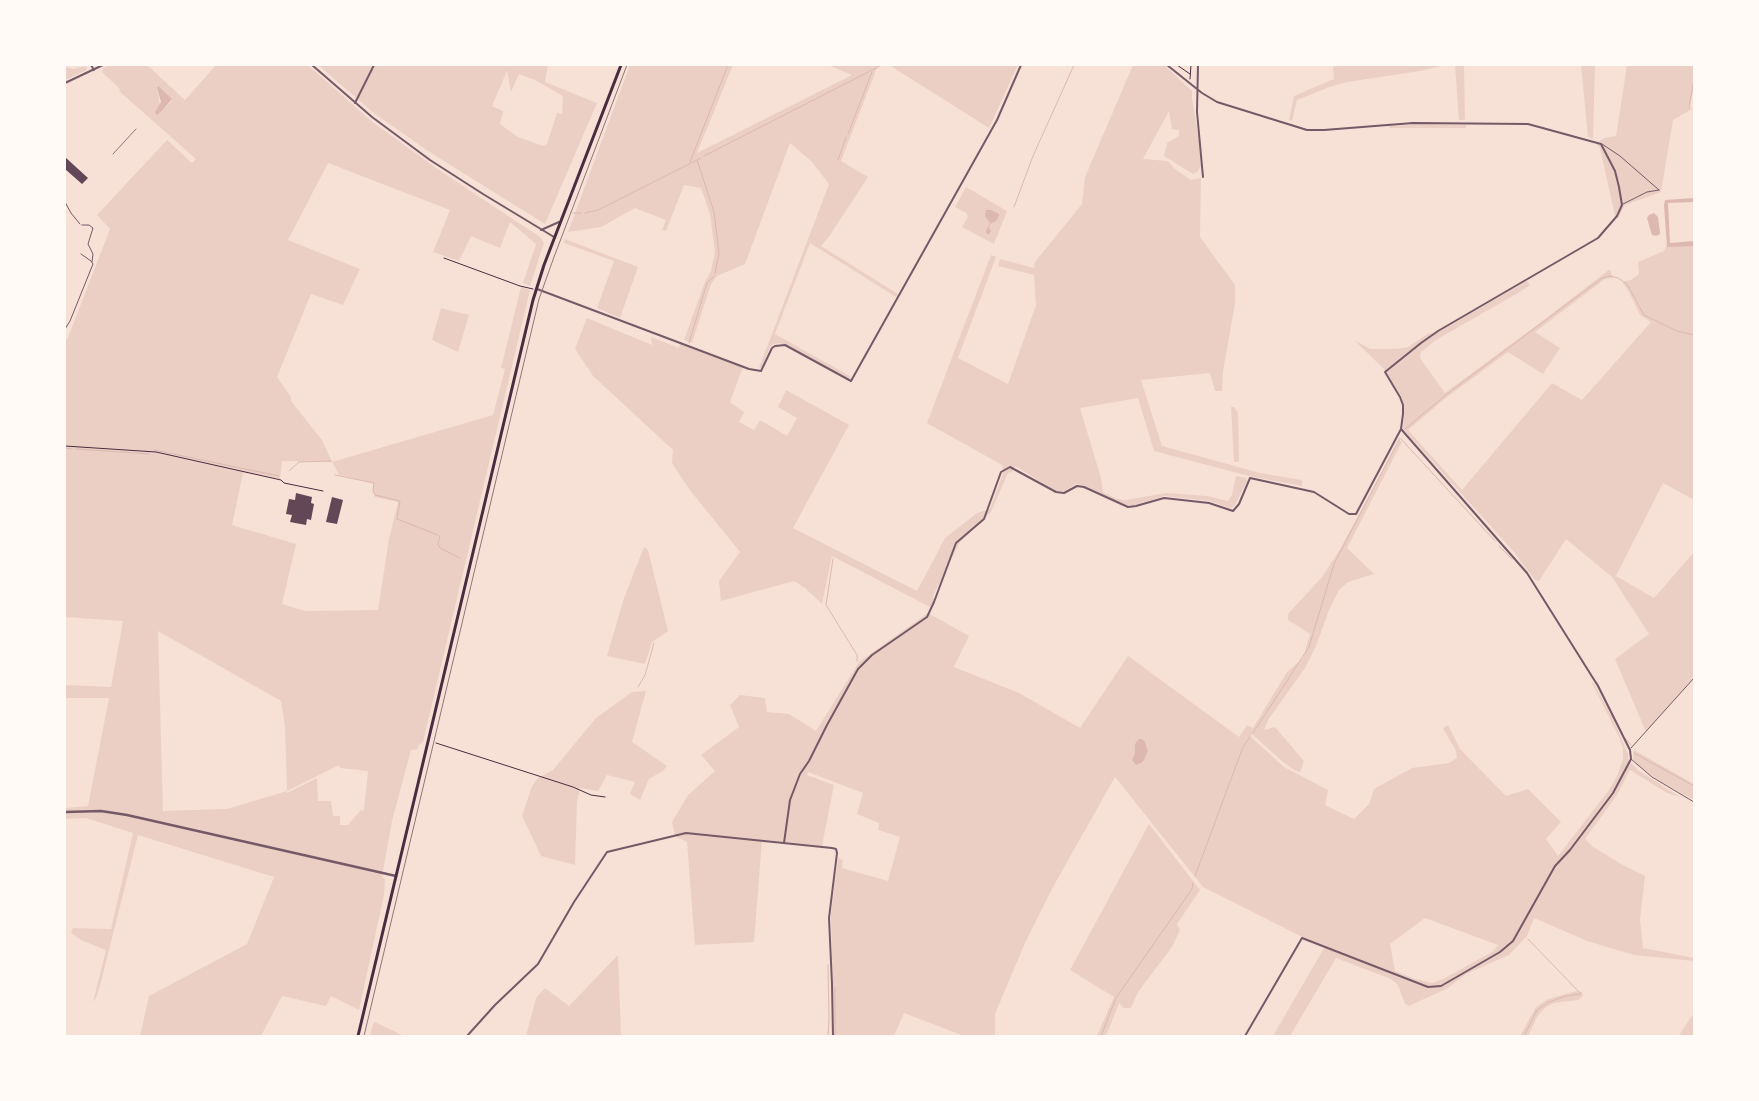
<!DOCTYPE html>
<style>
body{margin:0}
#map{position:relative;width:1759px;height:1101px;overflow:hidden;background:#f7e1d7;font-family:"Exo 2",sans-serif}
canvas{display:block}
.frame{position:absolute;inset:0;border:66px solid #fffaf5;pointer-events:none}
</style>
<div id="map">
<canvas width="1759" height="1101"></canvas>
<div class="frame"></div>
</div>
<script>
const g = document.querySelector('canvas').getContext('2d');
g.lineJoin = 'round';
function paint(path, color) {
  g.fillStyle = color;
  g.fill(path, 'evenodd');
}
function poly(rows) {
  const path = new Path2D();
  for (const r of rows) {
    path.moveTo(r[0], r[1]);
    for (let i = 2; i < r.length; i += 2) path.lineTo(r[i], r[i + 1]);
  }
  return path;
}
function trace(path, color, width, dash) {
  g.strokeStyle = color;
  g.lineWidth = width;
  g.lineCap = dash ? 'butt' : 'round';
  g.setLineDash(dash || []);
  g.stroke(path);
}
paint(poly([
 [109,65,147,65,185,100,216,65,308,65,370,120,436,168,540,237,544,243,530,286,523,283,536,244,510,222,500,248,471,236,459,261,433,252,450,210,328,163,288,240,360,269,343,305,311,294,277,377,291,397,291,401,322,440,332,462,493,415,505,369,501,368,521,287,530,290,423,742,419,745,418,749,411,750,392,821,382,877,385,879,384,895,359,1010,331,996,326,1006,282,996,261,1036,140,1036,149,996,247,944,274,877,138,835,101,982,96,998,93,1002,106,950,81,940,71,933,73,928,111,929,133,833,86,818,65,819,65,808,88,806,109,698,65,698,65,685,111,687,123,621,65,617,65,340,67,340,110,229,97,215,167,140,192,163,196,159,119,91,120,89,102,72,103,68],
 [157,88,172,101,159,114,156,110,160,105],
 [282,461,332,462,339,475,373,483,373,491,375,497,398,502,389,539,378,610,305,611,282,604,296,544,232,525,243,473,280,479],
 [158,631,281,701,285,726,287,791,227,809,163,811],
 [339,765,340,768,368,771,364,810,360,811,348,825,340,825,340,816,333,816,331,801,318,801,317,778,287,793,287,791],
 [318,65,548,65,545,82,597,103,545,224,431,153,375,114],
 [507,71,511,92,519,74,535,80,563,96,562,114,557,113,547,144,543,146,518,137,500,124,503,111,492,106],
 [630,65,733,65,697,153,852,75,828,65,878,65,841,161,868,177,830,235,821,246,898,294,896,297,810,243,775,334,850,376,850,378,844,377,786,345,779,343,774,344,770,347,762,367,759,368,829,184,812,162,790,143,745,264,717,276,711,284,692,343,684,340,705,282,711,271,715,252,710,214,701,188,684,185,666,231,662,230,666,220,635,208,601,227,568,232],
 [889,65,1018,65,989,128],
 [1133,65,1164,65,1192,91,1192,98,1199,142,1201,166,1198,171,1193,174,1164,156,1167,143,1179,136,1179,130,1172,129,1169,111,1143,159,1168,161,1175,169,1191,180,1201,178,1200,237,1235,285,1235,304,1223,371,1222,391,1215,391,1210,373,1141,380,1162,446,1260,473,1302,480,1302,486,1249,476,1154,451,1138,398,1080,408,1101,478,1103,492,1117,499,1126,500,1166,493,1207,496,1228,501,1232,495,1236,476,1246,478,1247,481,1235,505,1231,508,1229,508,1210,501,1164,496,1135,505,1128,505,1116,501,1085,486,1076,484,1064,491,1056,491,1015,466,1012,472,1008,473,991,512,960,542,933,596,934,600,930,607,832,556,822,604,805,588,794,581,721,601,719,581,740,552,689,489,672,463,673,450,593,376,575,349,587,318,652,345,651,337,679,348,680,344,743,367,730,402,744,412,739,422,754,430,760,420,787,436,797,418,778,407,786,390,849,425,793,528,917,591,945,538,977,513,990,509,1003,473,1002,465,927,423,991,255,996,257,958,358,1008,384,1036,305,1034,275,998,266,1000,259,1034,268,1035,262,1082,204,1085,177],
 [1341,65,1445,65,1420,71,1347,82,1332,86,1297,100,1292,121,1289,120,1294,96,1334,79,1333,67],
 [1455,65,1464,65,1465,120,1459,120],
 [1581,65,1595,65,1593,139,1588,137],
 [1627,65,1694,65,1694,87,1690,106,1692,109,1673,120,1661,192,1625,205,1618,218,1615,216,1600,148,1596,144,1604,138,1616,136],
 [86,66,87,70,65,80,65,67,73,69],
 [1430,124,1467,125,1465,128,1390,128,1388,126],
 [966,187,1007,211,994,244,962,227,968,217,966,213,955,207],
 [565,239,638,267,620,318,597,308,614,261,564,243],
 [1666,246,1694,246,1694,500,1663,483,1616,576,1654,598,1694,552,1694,677,1646,732,1615,659,1649,634,1612,577,1566,539,1539,581,1535,580,1513,551,1403,429,1404,412,1401,395,1383,368,1354,340,1370,349,1397,349,1408,347,1429,333,1435,334,1527,281,1530,285,1523,290,1436,340,1421,352,1420,358,1445,393,1541,322,1610,269,1613,278,1605,279,1535,332,1560,348,1543,374,1508,352,1447,397,1408,430,1462,490,1552,383,1582,400,1651,322,1640,315,1628,290,1622,282,1631,280,1639,274,1638,262,1664,251],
 [441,308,469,315,458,352,432,340],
 [1231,407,1234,407,1238,413,1239,461,1237,462,1234,462],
 [1399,440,1402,442,1347,548,1374,574,1348,582,1339,590,1329,610,1316,646,1305,668,1268,720,1264,730,1275,727,1304,761,1300,772,1294,770,1283,762,1252,734,1251,737,1284,767,1328,790,1325,805,1354,819,1369,804,1374,789,1412,768,1449,763,1457,758,1456,751,1443,728,1448,725,1460,749,1506,796,1528,789,1561,822,1546,839,1558,856,1609,790,1617,776,1623,759,1623,748,1619,737,1592,683,1593,682,1612,717,1628,754,1628,760,1638,770,1680,797,1667,793,1630,770,1617,795,1585,839,1593,847,1623,865,1645,876,1640,919,1643,948,1694,958,1694,961,1634,955,1587,941,1534,918,1527,936,1509,955,1466,974,1448,988,1409,1006,1405,1004,1398,985,1391,979,1336,958,1290,1036,1273,1036,1324,948,1203,887,1115,777,1053,887,1025,943,995,1014,995,1036,964,1036,904,1013,894,1036,834,1036,831,914,838,858,843,860,842,868,888,881,900,837,878,830,879,823,857,814,863,793,808,772,807,775,834,785,822,846,762,840,754,942,695,945,687,842,675,836,672,822,688,795,715,771,701,755,739,727,730,705,740,695,765,698,767,712,789,714,816,731,859,662,928,613,969,636,954,667,1019,693,1080,728,1128,656,1239,737,1247,725,1253,728,1287,672,1303,658,1310,634,1288,620,1288,614,1322,577,1339,551],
 [1145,742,1148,751,1143,762,1132,760,1135,753],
 [1425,918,1498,945,1498,946,1492,952,1445,978,1433,983,1415,979,1395,971,1390,944],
 [644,547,648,550,668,631,652,642,645,664,607,656,624,598],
 [646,691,632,742,667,766,663,771,649,779,640,800,630,794,635,782,607,775,598,791,580,788,577,802,575,865,541,856,522,816,532,786,538,778,553,770,596,718,632,692],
 [1634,750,1694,784,1694,800,1660,781,1640,767,1633,759],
 [1149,824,1200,890,1177,924,1180,930,1172,947,1138,992,1131,1008,1124,1008,1119,1003,1106,1036,1097,1036,1114,997,1070,970],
 [618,955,621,1036,526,1036,536,998,545,988,569,1006],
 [1577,991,1582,992,1583,996,1578,1000,1554,1003,1546,1007,1538,1015,1528,1036,1520,1036,1536,1007,1548,999],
 [1694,1013,1694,1036,1679,1036,1681,1032],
 [375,1022,402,1035,402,1036,370,1036,373,1024]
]), '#ebcfc5');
paint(poly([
 [158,86,172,99,162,111,157,115,155,112,161,102,157,88],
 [1694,198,1694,202,1668,203,1670,243,1694,241,1694,246,1667,247,1664,205,1665,200],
 [986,210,991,210,999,214,999,216,996,221,990,224,989,228,991,231,989,234,987,234,986,231,990,223,985,216],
 [1654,213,1658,217,1660,232,1660,234,1656,236,1652,235,1647,218,1649,215],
 [1139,739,1142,739,1145,742,1148,751,1143,762,1136,765,1132,760,1135,753,1135,744]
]), '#dcb8b0');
trace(poly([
 [1689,107,1694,79],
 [848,134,872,72],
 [704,156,882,65],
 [697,160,714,212,719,254,715,273],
 [838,160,846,137],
 [690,162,728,65],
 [1014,207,1033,156,1074,65],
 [573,213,581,213],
 [585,213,598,210,701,158],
 [689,343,707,283,713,277],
 [1405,429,1447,394,1602,278,1610,276,1618,278,1627,284,1644,315,1677,331,1694,335],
 [1401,439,1495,541],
 [65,448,72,449],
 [76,449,149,454],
 [154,450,279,476],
 [289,471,299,462,331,461],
 [335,475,374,483,373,491,375,495,400,501,397,519,438,535,440,537,438,544,440,548,460,558],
 [1499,546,1512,559],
 [833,559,826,605,857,655,857,661],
 [1597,682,1622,733],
 [638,687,645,675,654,643],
 [1253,733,1309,647,1334,564,1400,438],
 [1625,738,1631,745],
 [1634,753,1694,786],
 [1195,876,1243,747,1250,737],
 [828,965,829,1021],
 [828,1036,829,1021],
 [835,1036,835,987],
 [1101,1036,1116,998,1192,889,1193,883],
 [1524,1036,1537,1010,1549,1002,1566,996,1581,994,1528,939]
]), '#dcb8b0', 1);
paint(poly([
 [65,157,88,178,82,184,65,169],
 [296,493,312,497,311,503,314,504,311,520,307,519,306,525,290,522,292,515,286,514,289,499,295,500],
 [332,497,343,500,337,524,326,522]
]), '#644757');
trace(poly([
 [1177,65,1190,74],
 [1190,79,1191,65],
 [444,258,520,286,533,289],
 [65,446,156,452,281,480,284,483,323,491],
 [436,743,573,787,591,795,605,797]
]), '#4a2c40', 1);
trace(poly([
 [1602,144,1620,156,1659,190],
 [65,202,71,213,80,224],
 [1623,204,1647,192,1659,190],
 [82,225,89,225,93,228,88,244,93,254,92,262],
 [65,329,70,321,93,264,91,261,81,254],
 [1631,748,1694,678],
 [1631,759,1652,777,1694,802]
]), '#755966', 1);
trace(poly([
 [91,65,94,70],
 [312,65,372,117,430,160,483,194,554,237],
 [1198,65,1197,112,1203,177],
 [65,83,103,65],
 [355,103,374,65],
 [541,230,559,222],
 [537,289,749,369,761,371,772,348,775,346,785,345,851,381,997,120,1021,65],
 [784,843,790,800,800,774,809,761,827,725,858,669,872,655,927,617,934,602,956,543,984,519,1001,472,1010,467,1056,492,1064,493,1077,486,1084,487,1128,507,1136,506,1164,498,1209,503,1233,511,1239,504,1250,478,1314,492,1349,514,1356,514,1401,429,1403,414,1403,405,1400,397,1385,372,1421,343,1438,331,1598,238,1617,216,1622,205,1619,187,1615,171,1601,144,1528,124,1413,123,1324,130,1307,130,1217,102,1202,93,1167,65],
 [467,1036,495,1005,538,964,574,902,607,852,686,833,832,848,836,849,837,853,829,918,832,984,833,1036],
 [1245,1036,1302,938,1428,987,1441,986,1500,952,1513,941,1555,866,1570,850,1613,793,1631,759,1630,750,1598,686,1527,573,1401,429]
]), '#755966', 2);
trace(poly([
 [65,812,101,811,127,815,396,876]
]), '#755966', 2.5);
trace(poly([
 [358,1036,533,300,544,265,621,65]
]), '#4a2c40', 3);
trace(poly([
 [113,154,136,129],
 [364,1036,539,299,554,257,627,65]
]), '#8f747c', 1);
</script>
